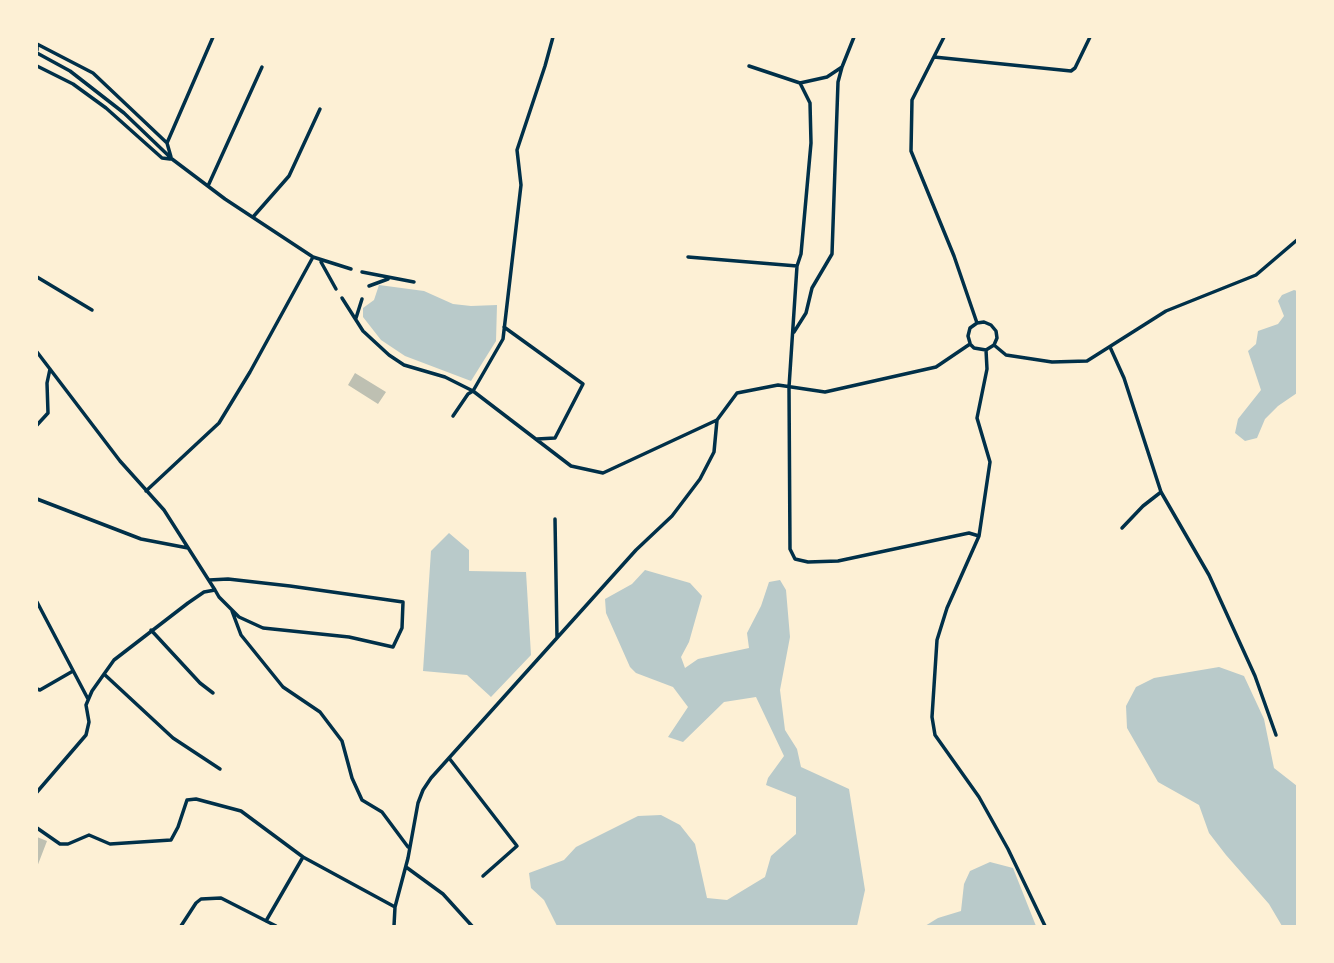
<!DOCTYPE html>
<style>
body{margin:0}
#map{position:relative;width:1334px;height:963px;overflow:hidden;background:#fdf0d5;font-family:"Source Sans 3",sans-serif}
canvas{display:block}
.frame{position:absolute;inset:0;border:38px solid #fdf0d5;pointer-events:none}
</style>
<div id="map">
<canvas width="1334" height="963"></canvas>
<div class="frame"></div>
</div>
<script>
const g = document.querySelector('canvas').getContext('2d');
g.lineJoin = 'round';
function paint(path, color) {
  g.fillStyle = color;
  g.fill(path, 'evenodd');
}
function poly(rows) {
  const path = new Path2D();
  for (const r of rows) {
    path.moveTo(r[0], r[1]);
    for (let i = 2; i < r.length; i += 2) path.lineTo(r[i], r[i + 1]);
  }
  return path;
}
function trace(path, color, width, dash) {
  g.strokeStyle = color;
  g.lineWidth = width;
  g.lineCap = dash ? 'butt' : 'round';
  g.setLineDash(dash || []);
  g.stroke(path);
}
paint(poly([
 [379,285,424,291,453,304,471,306,497,305,496,341,471,381,405,356,381,340,363,317,363,308,374,300],
 [1294,290,1297,291,1297,393,1278,406,1265,419,1257,438,1245,441,1235,433,1238,419,1261,390,1248,351,1256,344,1258,331,1278,324,1284,316,1278,301,1282,295],
 [449,533,469,550,469,571,526,572,531,655,491,697,467,675,423,671,431,551],
 [645,570,690,583,702,596,689,642,681,657,685,668,698,659,749,648,747,633,761,606,769,582,780,580,786,590,790,637,780,690,785,730,797,749,801,767,849,789,865,890,857,926,557,926,544,900,531,888,529,873,564,860,576,847,638,816,661,815,680,825,695,844,707,898,727,900,765,877,771,856,796,834,796,797,766,785,768,778,784,756,756,697,724,702,683,742,668,737,688,707,673,687,636,673,630,667,606,613,605,599,632,584],
 [1219,667,1244,676,1264,719,1274,768,1297,786,1297,926,1282,926,1269,904,1226,855,1209,833,1199,805,1158,782,1127,728,1126,706,1136,687,1154,678],
 [990,862,1013,868,1036,926,925,926,938,918,961,911,964,884,970,871]
]), '#b9caca');
paint(poly([
 [355,373,386,392,378,404,348,385],
 [37,837,47,841,37,867]
]), '#bec0b2');
trace(poly([
 [944,37,912,100,911,151,954,256,977,323],
 [37,44,93,73,167,143,171,157],
 [37,47,37,50],
 [37,53,70,71,124,113,172,159,225,199,313,257,351,269],
 [934,57,1071,71,1075,68,1090,37],
 [37,66,73,84,106,108,162,158,170,159],
 [749,66,800,83,810,103,811,143,801,254,797,266,789,387,790,549,795,559,808,562,838,561,969,533,979,536],
 [800,83,827,77,842,67,854,37],
 [167,143,213,37],
 [208,186,262,67],
 [253,217,289,176,320,109],
 [688,257,797,266],
 [321,262,336,289],
 [362,272,414,282],
 [37,277,92,310],
 [369,286,388,279],
 [342,298,363,331,389,355,404,365,445,377,473,391,571,466,603,473,717,420],
 [356,318,362,299],
 [504,327,583,384,555,438,537,439],
 [794,332,806,313,812,288,832,254,838,82,842,67],
 [970,343,968,336,970,328,977,323,984,322,991,325,996,331,997,338,994,345,986,350],
 [970,344,974,348,986,350],
 [994,345,1006,355,1052,362,1087,361,1166,311,1256,275,1297,240],
 [1110,347,1124,378,1161,492,1209,575,1255,676,1276,735],
 [986,350,987,369,977,418,990,462,979,536,947,608,937,640,932,717,935,735,979,797,1008,849,1045,926],
 [37,352,120,461,164,510,215,590,219,597,239,617,263,628,349,637,393,647,402,628,403,602,290,586,228,579,209,580],
 [453,416,468,394,473,391,503,339,521,185,517,150,545,66,553,37],
 [37,425,48,413,47,383,50,369],
 [146,491,219,423,250,372,313,257],
 [37,499,141,539,188,548],
 [555,519,557,637],
 [1122,528,1143,506,1161,492],
 [37,602,88,699],
 [232,611,241,635,283,687,320,712,342,741,352,778,362,800,382,812,408,847],
 [151,630,200,683,213,693],
 [104,674,173,738,220,769],
 [37,689,40,690,73,671],
 [449,758,517,846,483,876],
 [37,792,86,735,89,722,86,705,92,691,114,660,188,603,204,592,215,590],
 [37,828,60,844,68,844,89,835,110,844,171,840,178,827,187,800,196,799,241,811,303,857],
 [406,867,443,894,472,926],
 [266,921,303,857,395,907],
 [181,926,196,903,201,899,221,898,276,926],
 [394,926,395,907,408,858,418,803,423,790,431,778,636,550,672,516,700,479,714,452,717,420,737,393,778,385,825,392,936,367,970,344]
]), '#003049', 3.5);
</script>
